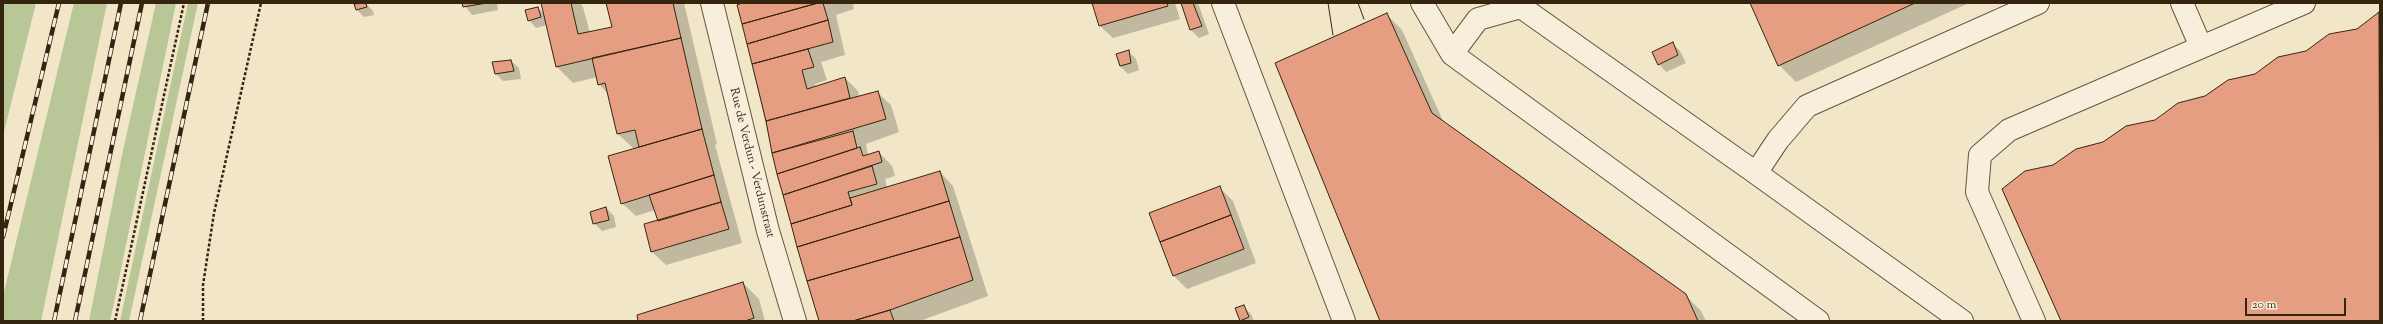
<!DOCTYPE html>
<style>
body{margin:0}
#map{position:relative;width:2383px;height:324px;overflow:hidden;background:#f2e6c9;font-family:"Sorts Mill Goudy",serif}
canvas{display:block}
.frame{position:absolute;inset:0;border:4px solid #35250f;pointer-events:none}
.scale{position:absolute;left:2245px;top:298px;width:101px;height:18px;box-sizing:border-box;border:2px solid #35250f;border-top:0;padding-left:5px;font-size:12px;line-height:14px;white-space:nowrap;color:#35250f;-webkit-text-stroke:3px #f7efdc;paint-order:stroke}
</style>
<div id="map">
<canvas width="2383" height="324"></canvas>
<div class="frame"></div>
<div class="scale">20 m</div>
</div>
<script>
const g = document.querySelector('canvas').getContext('2d');
g.lineJoin = 'round';
function paint(path, color) {
  g.fillStyle = color;
  g.fill(path, 'evenodd');
}
function poly(rows) {
  const path = new Path2D();
  for (const r of rows) {
    path.moveTo(r[0], r[1]);
    for (let i = 2; i < r.length; i += 2) path.lineTo(r[i], r[i + 1]);
  }
  return path;
}
function trace(path, color, width, dash) {
  g.strokeStyle = color;
  g.lineWidth = width;
  g.lineCap = dash ? 'butt' : 'round';
  g.setLineDash(dash || []);
  g.stroke(path);
}
function drawText(font, color, halo, rows, align = 'center') {
  g.font = font + ' "Sorts Mill Goudy",serif';
  g.lineWidth = 4;
  g.setLineDash([]);
  g.textBaseline = 'middle';
  g.strokeStyle = halo;
  g.fillStyle = color;
  for (const [text, x, y, turn = 0] of rows) {
    g.save();
    g.translate(x, y);
    g.rotate((+turn || 0) * Math.PI / 180);
    g.textAlign = isNaN(turn) ? turn : align;
    if (halo) g.strokeText(text, 0, 0);
    g.fillText(text, 0, 0);
    g.restore();
  }
}
paint(poly([
 [3,3,36,3,3,136],
 [74,3,107,3,41,321,3,321,3,296],
 [156,3,176,3,115,298,110,321,89,321,122,155],
 [188,3,198,3,129,321,120,321]
]), '#b8c698');
paint(poly([
 [365,3,373,11,374,15,364,17,357,10,356,5],
 [463,3,497,3,498,10,472,15],
 [542,3,580,3,583,7,590,33,613,27,607,3,684,3,717,144,715,145,742,243,666,265,652,252,659,221,655,210,636,216,622,203,634,149,618,134,608,94,599,84,597,77,573,83,557,67,547,25,536,28,529,20,538,8,545,15],
 [738,3,853,3,854,9,836,15,845,55,821,62,827,80,815,84,816,87,845,78,858,91,859,96,877,92,891,105,899,132,866,144,868,155,879,152,892,166,895,176,885,179,887,188,940,172,953,186,988,296,920,321,820,321,772,152],
 [1093,3,1175,3,1180,19,1113,38,1099,25],
 [1182,3,1196,3,1199,6,1209,34,1199,38,1191,30],
 [1751,3,1969,3,1796,82,1779,65],
 [2380,13,2380,321,2062,321,2053,166,2357,30],
 [1386,14,1402,30,1444,123,1685,295,1701,311,1706,321,1381,321],
 [1672,43,1680,51,1686,63,1666,72,1659,64],
 [1128,51,1136,59,1139,70,1128,74,1120,66,1118,54],
 [511,61,519,68,521,79,503,81,496,74],
 [1219,187,1233,201,1256,263,1187,289,1174,276],
 [606,208,614,216,616,227,602,231,594,223],
 [743,283,759,299,765,321,639,321],
 [1243,306,1251,314,1254,321,1241,320]
]), '#0003');
const building = poly([
 [366,3,367,7,356,10,354,4,366,3],
 [462,3,487,3,463,7,462,3],
 [541,3,571,3,578,34,612,27,606,3,673,3,681,38,556,67,541,3],
 [742,3,818,3,742,24,737,5,742,3],
 [818,3,823,3,828,20,747,44,742,24,818,3],
 [1092,3,1167,3,1168,6,1099,26,1092,3],
 [1181,3,1193,3,1202,26,1190,30,1181,3],
 [1750,3,1915,3,1778,66,1750,3],
 [538,7,541,17,528,21,525,10,538,7],
 [2379,12,2380,321,2061,321,2002,189,2025,171,2053,165,2076,149,2103,142,2126,126,2155,120,2178,103,2205,96,2228,80,2255,74,2278,57,2306,51,2329,34,2357,29,2379,12],
 [1387,13,1432,113,1686,294,1698,321,1380,321,1275,63,1387,13],
 [828,20,833,42,752,64,747,44,828,20],
 [681,38,702,129,639,147,635,130,617,134,605,83,598,85,592,58,681,38],
 [1673,42,1678,55,1658,65,1652,52,1673,42],
 [808,49,814,67,802,70,807,89,845,77,850,98,766,121,752,64,808,49],
 [1129,50,1131,63,1120,66,1116,54,1129,50],
 [511,60,514,71,495,74,492,62,511,60],
 [878,91,886,119,772,153,766,121,878,91],
 [702,129,714,175,621,204,608,156,702,129],
 [853,131,857,148,777,174,772,153,853,131],
 [860,147,863,156,879,151,882,162,783,195,777,174,860,147],
 [872,166,877,184,848,192,852,205,791,224,783,195,872,166],
 [940,171,949,201,797,247,791,224,852,205,850,198,940,171],
 [714,175,721,202,658,221,649,195,714,175],
 [1220,186,1231,215,1160,242,1149,213,1220,186],
 [949,201,960,237,807,281,797,247,949,201],
 [721,202,729,229,651,252,644,224,721,202],
 [606,207,609,220,593,224,590,212,606,207],
 [1231,215,1244,249,1173,276,1160,242,1231,215],
 [960,237,973,280,890,310,853,321,819,321,807,281,960,237],
 [743,282,754,318,745,321,638,321,637,315,743,282],
 [1244,305,1249,317,1240,321,1235,308,1244,305],
 [890,310,894,321,853,321,890,310]
]);
paint(building, '#e69e83');
trace(building, '#35250f', 1);
const minor = poly([
 [712,3,768,231,795,321],
 [1223,3,1344,321],
 [1422,3,1452,54,1818,321],
 [2182,3,2201,47],
 [1452,54,1478,19,1521,7,1756,173,1778,140,1807,106,2038,3],
 [1756,173,1962,321],
 [2034,321,1977,192,1980,155,2009,130,2304,3]
]);
trace(minor, '#64553e', 24);
trace(poly([
 [115,321,184,3],
 [203,321,203,285,214,213,261,3]
]), '#35250f', 2.5, [3, 2]);
trace(minor, '#f7efdc', 22);
trace(poly([
 [1328,3,1333,35],
 [1358,3,1364,19]
]), '#35250f', 1);
const rail = poly([
 [3,237,59,3],
 [54,321,121,3],
 [75,321,142,3],
 [140,321,208,3]
]);
trace(rail, '#35250f', 4.5);
trace(rail, '#f7efdc', 3, [9]);
drawText('12px', '#35250f', '#f7efdc', [
 ["Rue de Verdun - Verdunstraat",751,163,76]
]);
</script>
